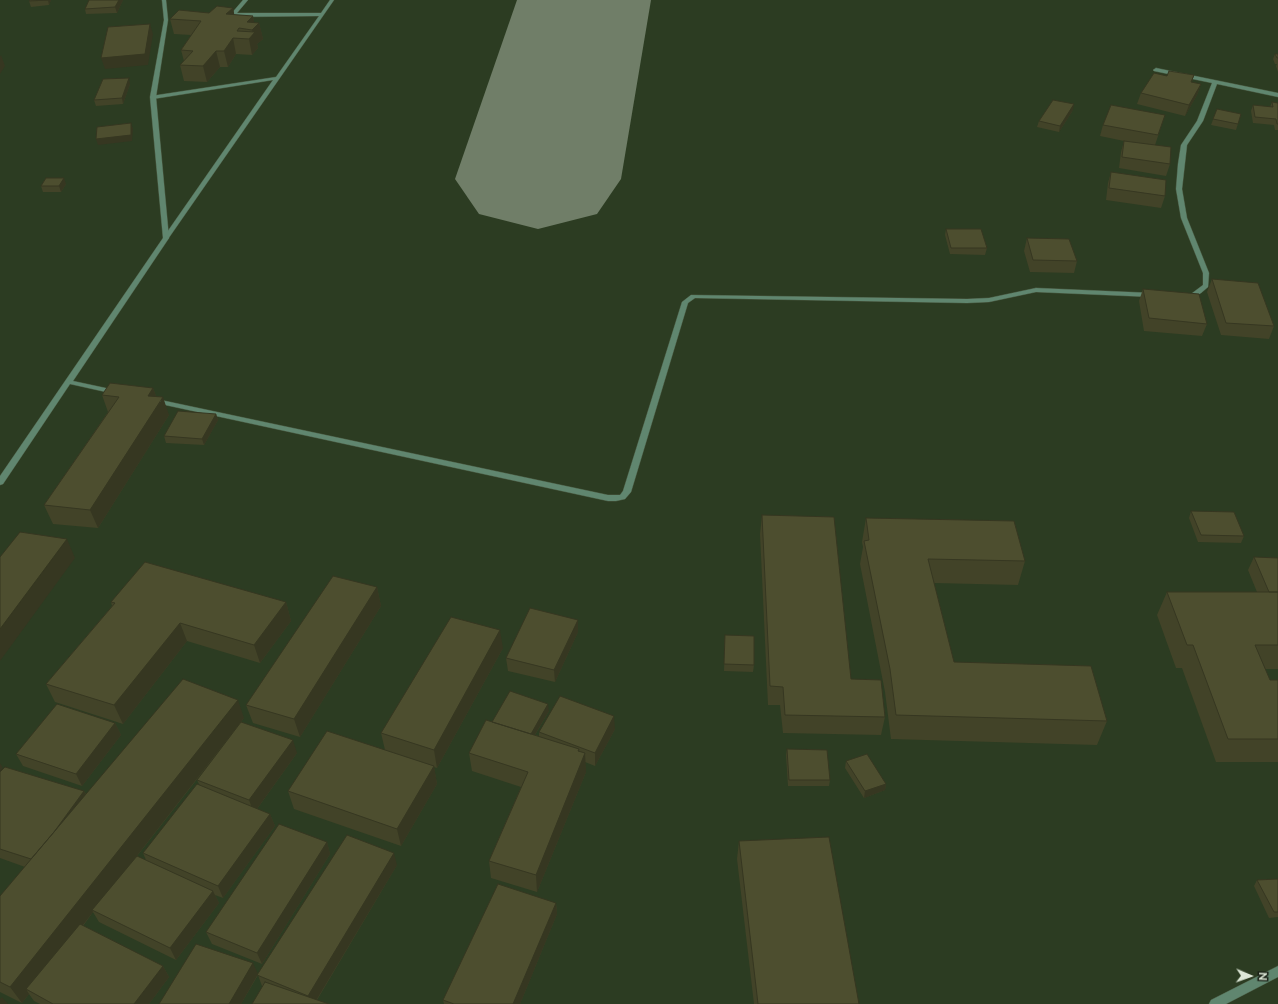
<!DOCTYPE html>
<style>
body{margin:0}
#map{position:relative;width:1278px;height:1004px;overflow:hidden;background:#2c3c22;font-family:Raleway,sans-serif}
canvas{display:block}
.north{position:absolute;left:1230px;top:956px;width:40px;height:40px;-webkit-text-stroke:3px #192015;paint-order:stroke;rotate:92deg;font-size:11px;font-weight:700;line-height:16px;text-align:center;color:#dde7d7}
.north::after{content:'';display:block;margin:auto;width:14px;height:18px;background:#dde7d7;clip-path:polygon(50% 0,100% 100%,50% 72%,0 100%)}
</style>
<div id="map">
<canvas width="1278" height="1004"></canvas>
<div class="north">N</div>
</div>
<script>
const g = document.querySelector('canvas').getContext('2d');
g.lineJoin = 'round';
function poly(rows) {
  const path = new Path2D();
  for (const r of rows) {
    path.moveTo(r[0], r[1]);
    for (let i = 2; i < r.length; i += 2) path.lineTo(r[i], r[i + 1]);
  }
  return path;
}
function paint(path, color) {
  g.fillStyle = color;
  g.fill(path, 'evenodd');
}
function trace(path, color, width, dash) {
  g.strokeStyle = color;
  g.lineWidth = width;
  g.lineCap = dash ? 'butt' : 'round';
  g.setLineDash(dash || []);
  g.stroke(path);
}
paint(poly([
 [528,0,590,0,606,22,598,34,578,39,558,34,548,18,536,11,528,0]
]), '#707e68');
paint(poly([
 [517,0,651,0,621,179,597,214,538,229,479,214,455,179,517,0]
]), '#707e68');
const lane = poly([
 [243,0,248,0,237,13,321,13,330,0,334,0,168,239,164,239,163,238,273,80,153,99,151,98,151,96,276,77,319,16,228,17,228,15,231,14,243,0]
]);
const street = poly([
 [162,0,166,0,168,20,156,97,169,238,73,381,115,390,119,392,115,394,70,384,3,484,0,485,0,476,163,238,150,97,164,20,162,0],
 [1156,68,1278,93,1278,97,1217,84,1203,121,1187,145,1182,189,1187,218,1209,273,1208,287,1201,293,1192,298,1187,298,1184,296,1185,295,1191,294,1203,285,1203,273,1181,218,1176,189,1178,164,1181,145,1197,121,1212,83,1154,71,1153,70,1156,68],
 [1036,288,1152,293,1155,295,1152,297,1036,292,989,302,967,303,695,298,688,303,631,492,625,499,616,501,608,501,156,403,152,401,156,399,608,495,620,495,623,491,682,302,691,295,967,299,989,298,1036,288],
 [1278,966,1278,977,1226,1004,1209,1004,1211,1000,1278,966]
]);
trace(lane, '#48573f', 1);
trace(street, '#48573f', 1);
paint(lane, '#60866f');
paint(street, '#60866f');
paint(poly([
 [30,0,51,0,49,5,31,7,29,1],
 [123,0,117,13,86,14,85,9],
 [233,8,234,15,253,16,254,23,259,23,263,39,257,44,258,48,252,55,236,54,228,67,220,67,207,82,184,81,180,65,184,61,181,50,191,35,174,34,170,19,209,13],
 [1275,54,1278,54,1278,72,1276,66,1277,64,1275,64,1273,59],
 [1194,75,1192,82,1201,84,1197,95,1185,116,1137,104,1141,93,1167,76],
 [130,84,123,104,96,106,94,100],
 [1272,102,1278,103,1278,130,1275,130,1274,125,1253,123,1251,111,1253,105,1270,107],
 [1217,109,1241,114,1236,130,1211,125],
 [1073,110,1059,132,1037,127,1039,121],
 [1165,115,1155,145,1170,164,1166,176,1119,168,1121,152,1124,141,1100,136,1103,125],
 [1111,172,1165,196,1161,208,1106,200,1108,183],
 [66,184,61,192,43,192,41,186],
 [946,229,987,248,985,255,950,254,945,235],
 [1027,238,1077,261,1074,273,1030,272,1024,251],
 [1212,279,1274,326,1269,339,1221,335,1207,292],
 [1143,289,1207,324,1202,336,1144,331,1139,301],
 [153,388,156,396,169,415,98,528,53,524,44,505,108,412,102,395],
 [216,414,218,420,204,445,166,443,164,436],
 [1191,511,1244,536,1241,543,1198,542,1189,518],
 [762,515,851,679,885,717,881,735,783,733,780,705,768,705,760,534],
 [866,518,1025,561,1018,585,934,583,954,662,1107,721,1097,745,891,739,885,692,860,564,863,547,862,542],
 [1254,557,1278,558,1278,669,1265,669,1270,680,1278,680,1278,762,1216,762,1182,668,1176,668,1157,615,1167,592,1257,592,1248,570],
 [377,587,381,606,300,737,253,723,246,705],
 [111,602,286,602,291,621,260,663,187,641,123,724,55,702,46,684,112,606],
 [578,632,555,682,508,671,506,658],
 [725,635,754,665,753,672,724,671],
 [503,648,437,768,434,767,437,784,401,846,294,809,288,791,385,750,381,733],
 [549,711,535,735,539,736,539,732,615,729,595,766,585,762,586,772,537,892,491,878,489,861,521,787,472,771,469,753,492,722],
 [244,718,241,722,297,753,257,809,270,814,275,826,223,898,215,895,219,903,176,960,99,922,93,912,83,926,163,966,169,977,149,1004,40,1004,34,1001,29,994,22,1003,0,992,0,896,25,867,0,858,0,772,84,791,86,794],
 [237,728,197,780,200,786,143,853,146,860,137,856],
 [115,723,121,735,82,786,23,766,16,754],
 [787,749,830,780,829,786,788,786,786,755],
 [846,761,886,784,885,790,864,798,845,768],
 [739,841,859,1004,754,1004,737,859],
 [327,842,330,854,262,964,212,944,206,932],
 [397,865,317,1000,262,986,258,975,241,1004,159,1004,258,974],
 [1278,879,1278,917,1269,918,1254,886,1257,880],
 [556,903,557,914,520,1004,444,1004,443,1000]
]), '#424328');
paint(poly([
 [48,0,51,0,49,5],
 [119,0,123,0,117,13,115,7],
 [233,8,236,23,226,14],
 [253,16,255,27,259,23,263,39,257,44,258,48,252,55,249,39,253,34,252,30,247,22],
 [150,24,153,34,148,65,105,69,101,58],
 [233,38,236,54,228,67,224,51],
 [216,51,220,67,207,82,203,66],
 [1,55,5,66,0,74,0,57],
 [129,78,130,84,123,104,122,98],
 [1201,84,1197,95,1185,116,1189,105],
 [1074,104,1073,110,1059,132,1060,126],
 [131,123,133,129,132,141,98,145,96,139],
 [64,178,66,184,61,192,59,186],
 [153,388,159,404,163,397,169,415,98,528,90,510,148,396],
 [216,414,218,420,204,445,202,439],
 [67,539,75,558,0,661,0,629],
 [377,587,381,606,300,737,294,719],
 [286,602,291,621,260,663,254,645],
 [578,620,578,632,555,682,554,670],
 [180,623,187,641,123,724,114,705],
 [500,630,503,648,437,768,434,750],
 [238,700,244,718,94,911,92,910,93,912,31,992,26,989,29,994,22,1003,10,987],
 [548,704,549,711,530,743,529,737],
 [614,716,615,729,595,766,595,753],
 [115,723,121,735,82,786,76,774],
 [293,740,297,753,254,813,249,800],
 [579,749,580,765,585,753,586,772,537,892,536,875,578,751],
 [0,763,3,768,0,772],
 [434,766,437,784,401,846,397,829],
 [886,784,885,790,864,798,865,791],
 [84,791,91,804,34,860],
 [270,814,275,826,223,898,218,886],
 [327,842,330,854,262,964,257,953],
 [394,853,397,865,314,1004,311,1004,308,996],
 [213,891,219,903,176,960,170,948],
 [556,903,557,914,520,1004,513,1004],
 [253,963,258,974,241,1004,229,1004],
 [163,966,169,977,149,1004,134,1004],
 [2,997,8,1004,0,1004,0,999]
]), '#363721');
const building = poly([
 [30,0,48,0,29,1,30,0],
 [89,0,119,0,115,7,85,9,89,0],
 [217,6,233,8,226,14,253,16,247,22,259,23,252,30,239,28,237,31,255,32,249,39,233,38,224,51,216,51,203,66,180,65,193,51,181,50,201,21,170,19,179,10,209,13,217,6],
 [150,24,145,54,101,58,108,27,150,24],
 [1275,54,1278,54,1278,58,1277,58,1275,54],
 [1169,71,1194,75,1191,82,1201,84,1189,105,1141,93,1154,73,1167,76,1169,71],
 [129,78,122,98,94,100,103,79,129,78],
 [1053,100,1074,104,1060,126,1039,121,1053,100],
 [1272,102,1278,103,1278,124,1277,124,1276,119,1255,117,1253,105,1273,107,1272,102],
 [1111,105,1165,115,1158,135,1103,125,1111,105],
 [1217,109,1241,114,1238,124,1213,119,1217,109],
 [131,123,131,135,96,139,97,127,131,123],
 [1124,141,1171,147,1170,164,1122,157,1124,141],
 [1111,172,1166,180,1165,196,1109,188,1111,172],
 [46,178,64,178,59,186,41,186,46,178],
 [946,229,981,229,987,248,951,248,946,229],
 [1027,238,1069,239,1077,261,1033,260,1027,238],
 [1212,279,1258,283,1274,326,1226,323,1212,279],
 [1143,289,1199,294,1207,324,1149,318,1143,289],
 [110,383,153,388,148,396,163,397,90,510,44,505,119,397,102,395,110,383],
 [178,411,216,414,202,439,164,436,178,411],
 [1191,511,1234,512,1244,536,1201,535,1191,511],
 [762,515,834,517,851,679,881,680,885,717,785,715,783,687,770,686,762,515],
 [866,518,1014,521,1025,561,928,559,954,662,1091,666,1107,721,896,715,890,669,864,541,869,540,866,518],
 [20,532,67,539,0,629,0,557,20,532],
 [1254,557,1278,558,1278,592,1269,592,1254,557],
 [145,562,286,602,254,645,180,623,114,705,46,684,115,603,111,602,145,562],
 [333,576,377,587,294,719,246,705,333,576],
 [1167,592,1278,592,1278,645,1255,645,1270,680,1278,680,1278,739,1228,739,1193,645,1187,645,1167,592],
 [530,608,578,620,554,670,506,658,530,608],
 [451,617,500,630,434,750,381,733,451,617],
 [725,635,754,636,754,665,724,664,725,635],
 [183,679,238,700,10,987,0,982,0,896,183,679],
 [510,691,548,704,531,734,492,722,510,691],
 [560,696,614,716,595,753,539,732,560,696],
 [57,704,115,723,76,774,16,754,57,704],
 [486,720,579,749,578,751,585,753,536,875,489,861,528,772,469,753,486,720],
 [241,722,293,740,249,800,197,780,241,722],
 [327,731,434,766,397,829,288,791,327,731],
 [787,749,827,750,830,780,789,780,787,749],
 [867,754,886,784,865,791,846,761,867,754],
 [5,767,84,791,54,832,31,859,0,849,0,772,5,767],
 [197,784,270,814,218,886,143,853,197,784],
 [279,824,327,842,257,953,206,932,279,824],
 [347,835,394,853,308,996,257,975,347,835],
 [829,837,859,1004,758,1004,739,841,829,837],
 [137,856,213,891,170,948,92,910,137,856],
 [1278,879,1278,912,1274,912,1257,880,1278,879],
 [498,884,556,903,513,1004,454,1004,443,1000,498,884],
 [80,924,163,966,134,1004,53,1004,26,989,80,924],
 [196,944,253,963,229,1004,159,1004,196,944],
 [265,982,329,1004,252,1004,265,982]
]);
paint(building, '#4d4e2f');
trace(building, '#363721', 1);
</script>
